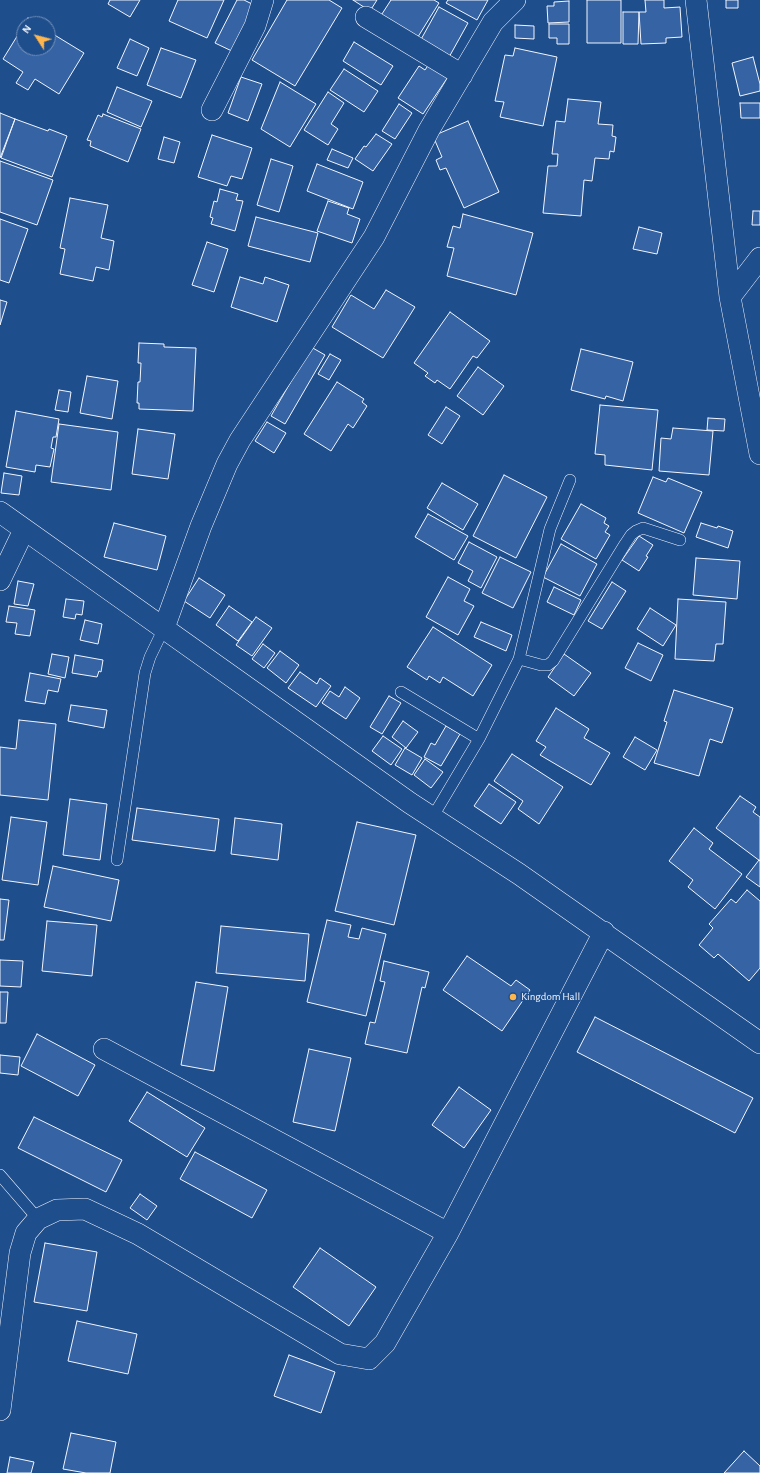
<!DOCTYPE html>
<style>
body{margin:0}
#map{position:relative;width:760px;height:1473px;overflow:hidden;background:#1f4e8c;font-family:"Alegreya Sans",sans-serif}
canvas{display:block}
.north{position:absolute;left:16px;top:16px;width:40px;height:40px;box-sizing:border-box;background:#1f4e8c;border:1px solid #7391ba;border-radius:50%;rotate:306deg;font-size:11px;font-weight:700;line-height:16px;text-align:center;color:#f2f6ff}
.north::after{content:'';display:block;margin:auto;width:14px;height:18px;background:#ffb74d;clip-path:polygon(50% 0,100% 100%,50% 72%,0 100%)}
</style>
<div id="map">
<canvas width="760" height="1473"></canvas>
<div class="north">N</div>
</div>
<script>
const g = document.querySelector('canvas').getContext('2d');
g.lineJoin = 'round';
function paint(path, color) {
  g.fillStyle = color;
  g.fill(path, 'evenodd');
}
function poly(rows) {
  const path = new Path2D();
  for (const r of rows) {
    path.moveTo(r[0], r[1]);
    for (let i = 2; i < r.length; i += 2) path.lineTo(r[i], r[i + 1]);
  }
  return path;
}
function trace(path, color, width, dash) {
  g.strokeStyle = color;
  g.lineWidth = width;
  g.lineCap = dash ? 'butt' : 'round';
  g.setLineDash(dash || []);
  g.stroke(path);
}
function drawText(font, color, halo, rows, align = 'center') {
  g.font = font + ' "Alegreya Sans",sans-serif';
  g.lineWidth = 3;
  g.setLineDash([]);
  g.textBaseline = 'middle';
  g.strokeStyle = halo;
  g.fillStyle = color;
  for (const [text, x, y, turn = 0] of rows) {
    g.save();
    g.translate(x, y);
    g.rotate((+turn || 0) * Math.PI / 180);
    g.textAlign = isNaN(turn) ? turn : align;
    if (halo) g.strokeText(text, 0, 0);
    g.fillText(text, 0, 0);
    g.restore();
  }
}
const building = poly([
 [110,0,140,0,130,17,108,4,110,0],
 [178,0,224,0,207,38,169,21,178,0],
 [237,0,244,0,258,7,236,53,215,43,237,0],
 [287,0,329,0,342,8,295,86,252,60,287,0],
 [353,0,377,0,370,11,353,0],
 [391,0,434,0,439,3,416,40,380,17,391,0],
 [448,0,488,0,477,20,446,3,448,0],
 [587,0,621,0,621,43,587,43,587,0],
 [645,0,664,0,664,8,680,7,682,37,666,38,666,43,641,44,639,12,646,12,645,0],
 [726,0,738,0,738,8,726,8,726,0],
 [569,1,569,22,548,23,547,6,554,6,554,2,569,1],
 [439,7,468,23,448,59,419,43,439,7],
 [623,12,639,12,638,44,623,44,623,12],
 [28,18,37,24,24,24,28,18],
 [549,24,569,24,569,44,557,44,557,38,549,38,549,24],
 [24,25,24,48,48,48,48,31,84,53,59,94,35,79,28,90,16,83,23,72,3,59,24,25],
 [515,25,534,26,534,39,515,38,515,25],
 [130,39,149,48,137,76,117,68,130,39],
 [354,42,393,66,381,85,343,61,354,42],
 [161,48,196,60,181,98,147,85,161,48],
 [515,48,557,57,543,126,500,117,504,102,495,101,505,55,513,56,515,48],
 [753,57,760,84,760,91,740,96,732,63,753,57],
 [431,61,450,74,423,114,398,98,419,66,425,70,431,61],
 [344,69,378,91,364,112,330,90,344,69],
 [241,77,262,84,248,121,228,113,241,77],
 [280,82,316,104,290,147,261,129,280,82],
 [117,87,152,101,141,127,107,112,117,87],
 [328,92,344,103,331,124,338,129,328,145,304,130,328,92],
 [568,99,601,102,598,124,613,125,612,136,616,137,614,152,610,151,609,159,595,158,592,181,584,180,581,216,543,213,548,166,557,166,558,154,552,154,556,121,565,122,568,99],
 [740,103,760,103,760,118,741,118,740,103],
 [399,104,412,113,395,139,382,131,399,104],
 [0,113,15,119,0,158,0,113],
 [103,114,141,129,128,162,90,146,91,141,87,140,98,115,102,117,103,114],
 [15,119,48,131,49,129,67,136,52,177,1,158,15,119],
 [468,121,499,192,464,208,446,168,440,170,436,160,442,157,433,136,468,121],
 [376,134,392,144,373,171,355,159,364,146,366,147,376,134],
 [212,135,252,148,242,179,231,176,227,186,198,177,212,135],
 [164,137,180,142,174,163,158,159,164,137],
 [332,149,353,158,348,168,327,160,332,149],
 [271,159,293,166,279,212,257,205,271,159],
 [0,161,53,180,37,225,0,212,0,161],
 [317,164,363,182,353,209,307,191,317,164],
 [220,189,238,194,236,200,243,201,235,231,211,224,213,218,210,217,214,201,217,202,220,189],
 [70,198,108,205,101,238,114,241,109,270,96,267,93,281,60,274,65,249,60,248,70,198],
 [328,201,349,208,347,214,360,219,352,243,317,231,328,201],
 [753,211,760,211,760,225,752,225,753,211],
 [463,214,533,233,516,295,447,276,454,248,447,247,453,226,460,228,463,214],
 [256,217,318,233,310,262,248,246,256,217],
 [0,219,28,229,9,283,0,280,0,219],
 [639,227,662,233,657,254,633,249,639,227],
 [207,242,228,249,214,292,192,285,207,242],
 [240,277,263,284,265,277,289,285,277,322,231,307,240,277],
 [386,290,415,307,383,358,332,327,351,295,374,309,386,290],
 [0,300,7,302,0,325,0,300],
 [450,312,490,341,477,358,473,356,450,389,437,380,435,383,425,376,428,373,414,363,450,312],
 [139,343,164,344,164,347,196,348,193,411,139,409,139,403,137,403,138,382,140,382,141,363,138,363,139,343],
 [311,347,325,355,285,424,271,416,311,347],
 [581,349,633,362,623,401,606,396,605,399,571,390,581,349],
 [330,354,341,360,329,380,318,374,330,354],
 [478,367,504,386,483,415,457,396,478,367],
 [87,376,118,381,112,419,80,413,87,376],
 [337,382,364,399,362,402,367,406,353,428,348,424,331,451,304,434,337,382],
 [59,390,71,392,68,412,55,410,59,390],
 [600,405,658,410,652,470,605,465,605,455,595,454,600,405],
 [446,407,460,416,442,444,428,435,446,407],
 [16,411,59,419,56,437,53,437,51,448,54,449,50,467,36,465,35,472,6,467,16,411],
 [708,418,725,419,724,431,707,430,708,418],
 [267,422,286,433,274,453,255,441,267,422],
 [59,424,118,432,111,490,51,482,59,424],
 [673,428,713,431,709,475,659,471,661,438,671,439,673,428],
 [138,429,175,434,168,479,132,474,138,429],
 [4,473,22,476,19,495,1,493,4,473],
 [504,475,547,497,516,558,473,536,504,475],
 [653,477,666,482,668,478,702,492,684,533,638,513,653,477],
 [442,483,478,504,463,530,427,508,442,483],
 [581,504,606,518,604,523,609,526,605,532,610,535,596,559,561,539,581,504],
 [428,514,468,536,454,560,415,537,428,514],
 [114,523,166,536,157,570,104,557,114,523],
 [701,523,717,528,718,526,733,531,728,548,696,537,701,523],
 [639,536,653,545,646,556,648,557,639,571,622,560,639,536],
 [469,542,497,557,481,588,468,581,473,571,458,563,469,542],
 [561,544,597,564,580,596,543,577,561,544],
 [500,557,531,572,513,608,482,593,500,557],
 [696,558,740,561,737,599,693,595,696,558],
 [448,577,470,589,464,601,474,606,458,635,426,617,448,577],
 [199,578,225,595,210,618,184,601,199,578],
 [18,581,34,584,28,606,14,604,18,581],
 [612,582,626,591,602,629,588,621,612,582],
 [554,587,581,600,574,615,547,602,554,587],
 [66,599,84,601,82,615,76,614,75,619,63,617,66,599],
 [678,599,726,602,723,644,716,644,714,661,675,659,678,599],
 [9,606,35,610,30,636,15,634,17,623,6,622,9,606],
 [229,606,252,622,238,641,216,625,229,606],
 [650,608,676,625,663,646,637,629,650,608],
 [256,617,272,628,252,656,236,645,256,617],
 [85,620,102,624,98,644,80,640,85,620],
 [481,622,512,635,506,651,474,637,481,622],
 [433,627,492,665,473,696,443,677,440,683,429,676,427,680,407,667,433,627],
 [638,643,663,655,651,681,625,668,638,643],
 [263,644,275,653,264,668,252,659,263,644],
 [280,651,299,665,286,683,267,668,280,651],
 [52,654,69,657,65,678,48,674,52,654],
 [564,654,591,673,574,696,548,677,564,654],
 [75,655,103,660,101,672,99,671,97,677,72,673,75,655],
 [300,672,317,684,320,678,331,686,316,707,288,688,300,672],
 [30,673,61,679,58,692,48,690,45,704,25,701,30,673],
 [345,687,360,698,346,719,322,703,330,691,339,697,345,687],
 [674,690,733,708,722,743,710,739,699,776,654,763,667,722,664,721,674,690],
 [389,696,401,703,382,734,370,727,389,696],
 [71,705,107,710,104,728,68,721,71,705],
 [556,708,589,729,584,738,610,753,591,785,540,755,546,747,536,741,556,708],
 [19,720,56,724,48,800,0,795,0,747,16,749,19,720],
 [403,721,418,732,406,748,392,737,403,721],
 [446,726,460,734,441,766,424,757,431,743,435,745,446,726],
 [383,736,402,749,391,765,372,751,383,736],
 [635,737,657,750,645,770,623,757,635,737],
 [405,748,422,758,412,775,395,765,405,748],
 [512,754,563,787,539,824,518,809,523,801,494,781,512,754],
 [425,759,443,772,431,788,414,775,425,759],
 [489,784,516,802,501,824,474,806,489,784],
 [740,796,756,807,753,812,760,817,760,861,716,828,740,796],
 [70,799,107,804,100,860,63,855,70,799],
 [137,808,219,819,215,851,132,840,137,808],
 [11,817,47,822,38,885,2,880,11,817],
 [235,818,282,824,278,860,231,854,235,818],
 [357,822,416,835,394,925,335,911,357,822],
 [694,828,713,843,709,849,742,874,715,909,688,887,693,880,669,861,694,828],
 [759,860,760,861,760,887,746,877,759,860],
 [53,866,119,880,111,921,44,907,53,866],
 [747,890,760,901,760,968,749,981,718,954,714,958,699,945,713,928,709,924,731,899,736,903,747,890],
 [0,899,9,900,4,940,0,940,0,899],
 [327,920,351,925,348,937,359,939,362,928,386,934,366,1016,307,1002,327,920],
 [47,921,97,925,92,976,42,971,47,921],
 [221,926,309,934,305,981,216,973,221,926],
 [467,956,511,986,516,980,530,990,502,1031,443,990,467,956],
 [0,960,23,961,21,987,0,986,0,960],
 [384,961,429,972,425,988,422,987,407,1053,365,1044,370,1022,375,1023,385,982,380,981,384,961],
 [196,982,228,987,214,1071,181,1065,196,982],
 [0,992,8,992,6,1023,0,1023,0,992],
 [595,1017,753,1098,735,1133,577,1052,595,1017],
 [37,1034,95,1065,78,1096,21,1066,37,1034],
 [309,1049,351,1058,335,1131,293,1122,309,1049],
 [0,1055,20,1057,18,1075,0,1073,0,1055],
 [459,1087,491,1110,464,1148,432,1125,459,1087],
 [147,1092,205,1128,187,1157,129,1121,147,1092],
 [34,1117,122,1160,106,1192,18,1148,34,1117],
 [195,1152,267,1190,252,1218,180,1179,195,1152],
 [140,1194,157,1206,147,1220,130,1208,140,1194],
 [45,1243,97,1252,87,1311,34,1302,45,1243],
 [320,1248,376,1287,349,1326,293,1287,320,1248],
 [77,1321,137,1334,128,1374,68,1361,77,1321],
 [289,1355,335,1372,321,1413,274,1396,289,1355],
 [71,1433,116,1442,110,1473,86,1473,63,1469,71,1433],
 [744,1451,760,1466,760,1473,724,1473,744,1451],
 [10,1457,34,1462,31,1473,7,1473,10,1457]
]);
paint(building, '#3563a3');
trace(building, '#f2f6ff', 1);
const lane = poly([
 [519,659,541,665,548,665,553,661,625,544,631,535,636,531,643,528,680,540],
 [401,692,479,739],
 [432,818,479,739,519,659,550,529,570,480],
 [117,860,145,673,150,657,164,628],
 [0,1175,38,1219]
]);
const street = poly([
 [696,0,730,297,760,454],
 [366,17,462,75],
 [212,110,255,26,263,0],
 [730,297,760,258],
 [0,512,410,803,519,874,760,1043],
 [0,580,24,530],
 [164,628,201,526,227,464,240,440,374,237,429,130,493,22,515,0],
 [104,1049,448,1233],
 [0,1410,20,1253,26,1233,38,1219,57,1210,85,1209,138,1234,340,1354,369,1359,385,1343,448,1233,604,932]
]);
trace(lane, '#f2f6ff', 12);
trace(street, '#f2f6ff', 22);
trace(lane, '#1f4e8c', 11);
trace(street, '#1f4e8c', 21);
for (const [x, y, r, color] of [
 [513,997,4,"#ffb74d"]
]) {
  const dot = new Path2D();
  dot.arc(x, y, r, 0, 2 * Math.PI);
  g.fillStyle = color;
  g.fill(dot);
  trace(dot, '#1f4e8c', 1.5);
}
drawText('11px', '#f2f6ff', '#1f4e8c', [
 ["Kingdom Hall",521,997]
], 'left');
</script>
